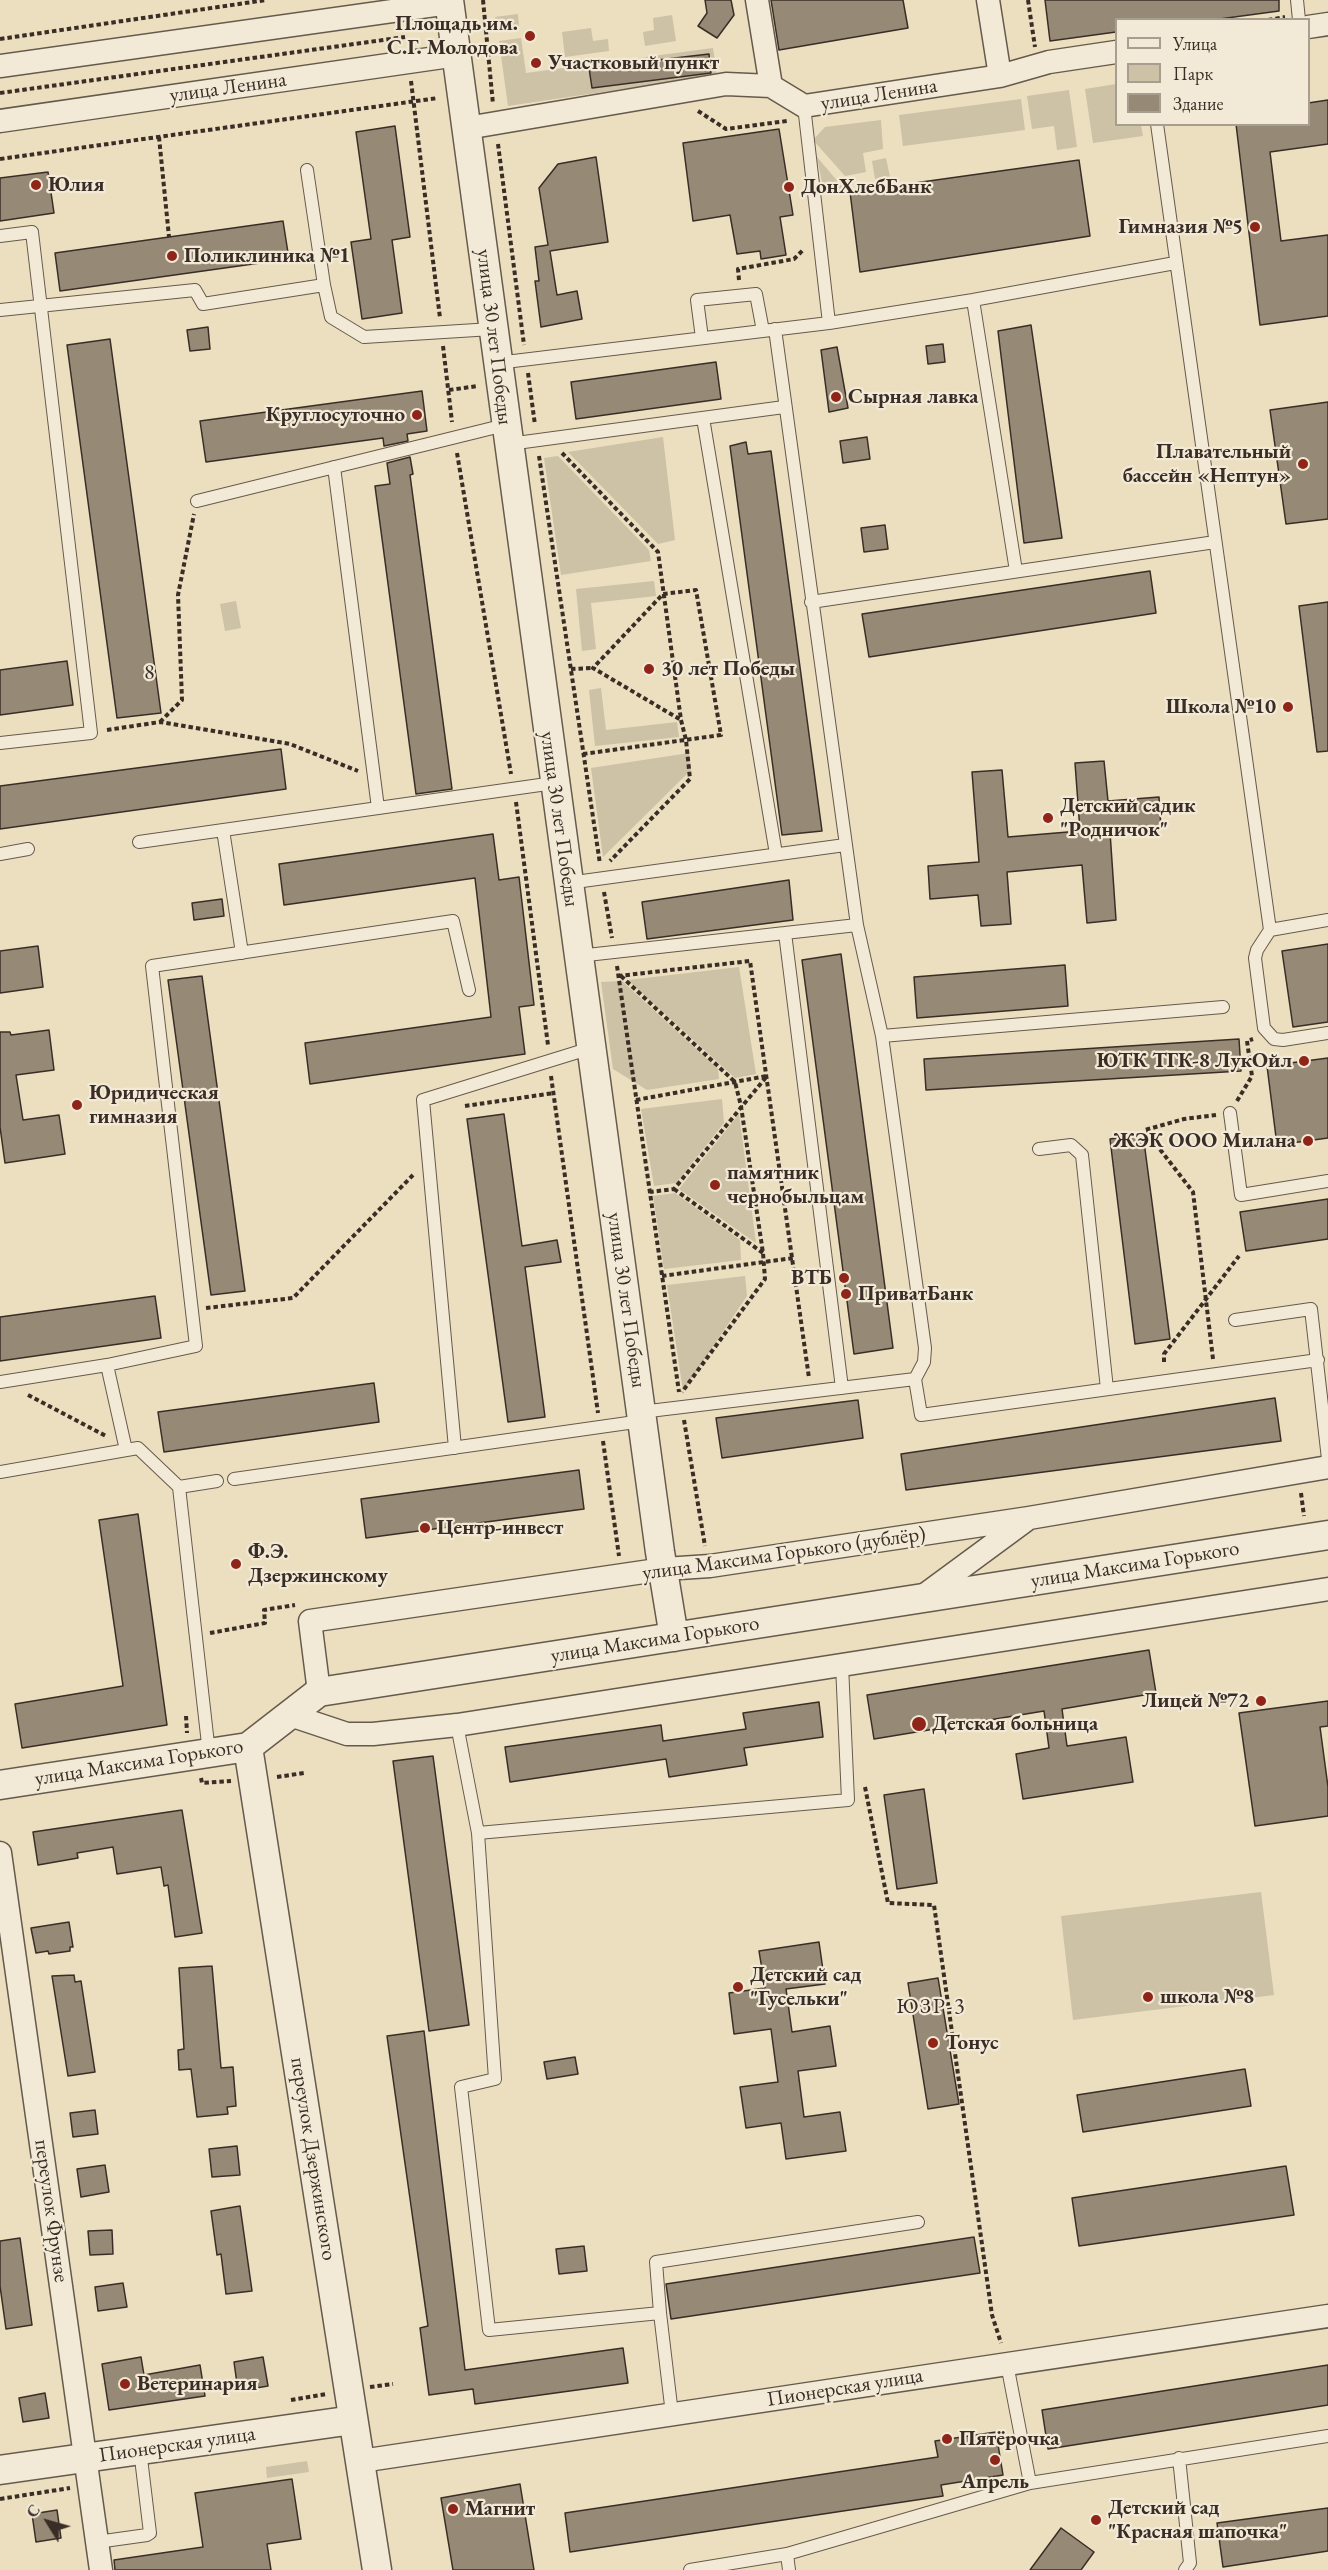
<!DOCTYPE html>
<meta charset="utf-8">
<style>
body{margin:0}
#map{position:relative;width:1328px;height:2570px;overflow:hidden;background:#ebdfc0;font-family:"EB Garamond",serif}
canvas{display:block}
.legend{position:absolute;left:1115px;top:18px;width:195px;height:108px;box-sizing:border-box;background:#f2ead6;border:2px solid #a89e90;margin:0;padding:8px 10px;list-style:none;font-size:18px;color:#3a2d26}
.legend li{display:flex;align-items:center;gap:12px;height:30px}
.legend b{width:30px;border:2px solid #a89e90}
.north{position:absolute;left:18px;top:2492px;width:60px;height:60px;-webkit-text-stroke:4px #f2ead6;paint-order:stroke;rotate:307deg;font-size:16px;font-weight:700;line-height:24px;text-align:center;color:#3a2d26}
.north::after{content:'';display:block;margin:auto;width:21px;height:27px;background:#3a2d26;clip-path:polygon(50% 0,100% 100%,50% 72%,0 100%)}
</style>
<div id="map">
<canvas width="1328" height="2570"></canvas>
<ul class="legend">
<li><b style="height:8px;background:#f2ead6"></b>Улица</li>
<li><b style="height:16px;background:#cdc1a6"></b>Парк</li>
<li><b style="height:16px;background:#968a76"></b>Здание</li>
</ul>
<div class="north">С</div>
</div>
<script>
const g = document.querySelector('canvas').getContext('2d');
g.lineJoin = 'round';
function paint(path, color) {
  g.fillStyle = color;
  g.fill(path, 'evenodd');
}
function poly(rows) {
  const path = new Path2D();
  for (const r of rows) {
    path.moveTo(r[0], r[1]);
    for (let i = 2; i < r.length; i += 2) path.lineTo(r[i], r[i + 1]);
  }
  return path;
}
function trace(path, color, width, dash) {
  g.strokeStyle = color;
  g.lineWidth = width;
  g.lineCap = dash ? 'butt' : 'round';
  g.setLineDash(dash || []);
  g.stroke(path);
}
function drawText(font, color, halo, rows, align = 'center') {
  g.font = font + ' "EB Garamond",serif';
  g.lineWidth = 4.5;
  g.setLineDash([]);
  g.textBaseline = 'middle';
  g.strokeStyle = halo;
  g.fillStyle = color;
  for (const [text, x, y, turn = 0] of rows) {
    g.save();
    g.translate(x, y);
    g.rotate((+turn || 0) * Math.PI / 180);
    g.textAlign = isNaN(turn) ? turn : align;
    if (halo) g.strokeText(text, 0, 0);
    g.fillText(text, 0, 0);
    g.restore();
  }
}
paint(poly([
 [518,14,519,26,497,29,495,17],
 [672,15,676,41,645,46,643,32,654,30,653,18],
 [591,28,593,41,608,39,609,51,565,57,562,32],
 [521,38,526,73,713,48,717,75,508,106,499,41],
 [1116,84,1116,124,1141,125,1143,136,1093,143,1085,89],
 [1069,90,1077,147,1057,150,1054,126,1032,129,1027,96],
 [1021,99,1025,130,903,146,899,115],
 [881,120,883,149,863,153,866,172,845,176,813,140,825,127],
 [817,157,845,190,824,193],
 [886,158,890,177,875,179,872,161],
 [663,437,675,540,658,544,568,452],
 [558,456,649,550,651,561,561,575,544,458],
 [654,581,656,596,591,603,596,649,582,651,576,589],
 [236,601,241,628,225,631,220,604],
 [601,688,606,730,677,722,679,737,595,746,589,690],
 [689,753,691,770,603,857,591,768],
 [739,967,756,1074,735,1078,628,980],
 [622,981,718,1069,719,1079,647,1090,613,1069,601,982],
 [722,1099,724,1123,676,1183,654,1186,641,1109],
 [739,1114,756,1243,679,1189],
 [675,1193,740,1240,741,1260,664,1269,653,1196],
 [745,1276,747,1296,683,1391,667,1285],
 [1261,1892,1274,1995,1073,2020,1061,1916],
 [307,2461,309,2472,267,2478,266,2467]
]), '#cdc1a6');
const building = poly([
 [705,0,731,0,734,15,717,38,698,26,707,13,705,0],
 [771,0,903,0,908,28,779,50,771,0],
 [1045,0,1279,0,1279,11,1212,20,1116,20,1116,32,1050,41,1045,0],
 [709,54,711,73,592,88,589,68,709,54],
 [1328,100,1328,144,1270,152,1281,241,1328,235,1328,316,1260,325,1236,124,1308,124,1308,103,1328,100],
 [395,126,410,237,392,240,402,313,362,319,351,242,371,239,356,132,395,126],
 [779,129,793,215,780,217,786,255,761,259,760,251,737,254,730,215,693,221,683,143,779,129],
 [596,157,608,242,550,251,557,295,577,291,582,319,541,327,535,281,539,281,535,247,548,245,539,188,558,164,596,157],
 [1079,160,1090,236,860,272,850,192,1079,160],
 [48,172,54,213,0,221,0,178,48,172],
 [283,221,289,259,60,291,55,253,283,221],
 [1031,325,1062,538,1024,543,998,331,1031,325],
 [208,327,210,349,190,351,187,330,208,327],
 [110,339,161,713,117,718,67,345,110,339],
 [943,344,945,362,928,364,926,346,943,344],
 [837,347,848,408,829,412,821,350,837,347],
 [716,362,721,399,576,419,571,382,716,362],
 [422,391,427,431,407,434,408,441,384,446,383,438,206,462,200,421,422,391],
 [1328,402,1328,519,1286,524,1270,410,1328,402],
 [867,437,870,459,843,463,840,441,867,437],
 [746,442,748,454,771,451,822,831,782,835,730,446,746,442],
 [410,457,413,474,410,475,452,789,416,794,375,486,390,484,387,463,410,457],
 [885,525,888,549,864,552,861,528,885,525],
 [1150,571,1156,613,869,657,862,614,1150,571],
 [1328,602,1328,751,1317,752,1299,606,1328,602],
 [67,661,73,705,0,715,0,670,67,661],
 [281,749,286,789,0,829,0,786,281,749],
 [1104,761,1108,801,1159,797,1161,828,1110,832,1116,920,1087,923,1082,865,1007,872,1011,924,981,926,978,895,930,899,928,866,979,862,972,772,1002,770,1008,837,1080,831,1075,763,1104,761],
 [493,834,499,880,519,877,534,1005,519,1007,525,1054,310,1084,305,1043,491,1017,475,878,284,905,279,864,493,834],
 [789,880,793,920,647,939,642,902,789,880],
 [222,899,224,916,194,920,192,903,222,899],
 [1328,944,1328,1022,1293,1027,1282,951,1328,944],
 [38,946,43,987,0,993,0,951,38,946],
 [841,954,893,1348,854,1354,802,960,841,954],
 [1065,965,1068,1006,917,1018,914,977,1065,965],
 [202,976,245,1291,211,1295,168,980,202,976],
 [49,1030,54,1070,16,1075,23,1120,59,1115,65,1154,5,1163,0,1127,0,1032,10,1032,11,1035,49,1030],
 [1239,1039,1241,1071,926,1090,924,1059,1239,1039],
 [1328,1058,1328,1138,1277,1145,1267,1066,1328,1058],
 [504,1114,522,1246,557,1240,561,1262,525,1267,545,1417,508,1422,467,1119,504,1114],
 [1143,1134,1170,1339,1135,1344,1110,1139,1143,1134],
 [1328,1199,1328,1239,1246,1251,1240,1212,1328,1199],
 [155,1296,161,1338,0,1361,0,1317,155,1296],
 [374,1383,379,1422,164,1452,158,1412,374,1383],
 [1275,1398,1281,1441,906,1490,901,1454,1275,1398],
 [858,1400,863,1438,722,1458,716,1418,858,1400],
 [579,1470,584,1509,366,1538,361,1499,579,1470],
 [138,1514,167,1725,22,1748,15,1704,123,1686,99,1520,138,1514],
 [1149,1650,1156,1693,1062,1709,1067,1746,1126,1737,1133,1782,1023,1799,1016,1754,1049,1748,1044,1711,874,1739,867,1695,1149,1650],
 [1328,1701,1328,1726,1320,1727,1328,1787,1328,1816,1255,1826,1239,1713,1328,1701],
 [819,1702,823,1737,744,1748,747,1765,669,1777,666,1759,510,1782,505,1747,661,1725,663,1741,746,1729,743,1713,819,1702],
 [433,1756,469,2025,429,2031,393,1761,433,1756],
 [924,1789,937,1883,897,1889,884,1795,924,1789],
 [182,1810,202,1933,175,1937,168,1885,164,1886,161,1867,117,1874,113,1847,77,1853,78,1858,38,1865,33,1832,182,1810],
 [69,1922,73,1947,70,1947,70,1951,49,1954,48,1951,36,1953,31,1928,69,1922],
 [819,1942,825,1984,786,1989,792,2032,830,2026,836,2066,798,2071,804,2117,840,2112,846,2151,786,2159,781,2123,746,2128,740,2087,778,2082,771,2029,734,2034,729,1993,765,1988,759,1951,819,1942],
 [212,1966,221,2068,233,2067,236,2106,227,2107,228,2114,197,2117,191,2069,179,2070,178,2050,184,2049,179,1968,212,1966],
 [74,1975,75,1982,81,1981,95,2072,68,2076,52,1976,74,1975],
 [938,1978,959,2104,928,2109,908,1983,938,1978],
 [424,2031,465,2370,623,2348,628,2383,475,2404,473,2389,429,2395,420,2328,428,2326,387,2036,424,2031],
 [575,2057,578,2074,547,2079,544,2062,575,2057],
 [1245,2069,1251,2106,1083,2132,1077,2095,1245,2069],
 [95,2110,98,2134,73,2137,70,2113,95,2110],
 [237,2146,240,2175,212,2177,209,2149,237,2146],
 [105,2165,109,2192,81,2197,77,2169,105,2165],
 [1286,2166,1294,2215,1079,2246,1072,2198,1286,2166],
 [240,2206,252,2291,226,2294,221,2254,217,2255,211,2211,240,2206],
 [112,2230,113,2254,90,2255,88,2231,112,2230],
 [974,2237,980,2273,671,2319,666,2284,974,2237],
 [20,2238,32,2325,6,2329,0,2286,0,2241,20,2238],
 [584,2246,587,2271,559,2274,556,2249,584,2246],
 [123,2283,127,2307,98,2311,95,2287,123,2283],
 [141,2357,144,2375,200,2365,205,2396,109,2410,102,2364,141,2357],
 [263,2357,268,2386,238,2391,234,2362,263,2357],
 [1328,2365,1328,2405,1048,2449,1042,2410,1328,2365],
 [45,2393,49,2418,23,2422,19,2398,45,2393],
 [996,2432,1003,2475,941,2485,943,2496,570,2552,565,2513,938,2457,935,2441,996,2432],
 [292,2479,301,2539,267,2544,271,2570,115,2570,114,2560,203,2547,195,2493,292,2479],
 [520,2484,534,2570,453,2570,441,2498,520,2484],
 [1328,2508,1328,2551,1223,2567,1217,2523,1328,2508],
 [57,2510,61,2538,36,2542,32,2514,57,2510],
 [1061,2528,1094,2552,1081,2570,1030,2570,1061,2528]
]);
paint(building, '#968a76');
trace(building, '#3a2d26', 1.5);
const service = poly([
 [1297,0,1299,20],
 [804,106,829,323],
 [1157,124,1270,930,1257,950,1255,958,1264,1028,1274,1039,1283,1040,1328,1033],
 [307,170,324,285],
 [0,236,32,232,91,733,0,743],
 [973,300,1016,571],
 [0,310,195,290,203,304,324,285,331,317,364,337,492,329],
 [775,329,857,925,882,1036,925,1348,924,1362,915,1379],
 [702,338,697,300,756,294,763,331],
 [497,363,829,323,973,300,1175,263],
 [703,418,776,854],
 [509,444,784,407],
 [334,467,378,808],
 [197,501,505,425],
 [811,602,1215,542],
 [223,830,242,953],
 [139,842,554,783],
 [0,854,28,849],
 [568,883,845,845],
 [1270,930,1328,920],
 [785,933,842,1388],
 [578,956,857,925],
 [882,1036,1223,1007],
 [1230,1113,1241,1195,1328,1181],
 [1039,1149,1071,1145,1082,1155,1107,1389],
 [1235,1320,1311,1309,1328,1459],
 [107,1365,196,1346,152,966,453,921,469,990],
 [0,1382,107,1365,126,1450],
 [641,1412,915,1379,921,1415,1318,1360],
 [455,1448,423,1100,591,1048],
 [0,1472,138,1448,179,1487],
 [234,1479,642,1421],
 [457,1725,478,1833,848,1800,842,1665],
 [209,1753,179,1487,217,1481],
 [478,1833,495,2079,461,2087,489,2330,660,2313,672,2414],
 [660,2313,656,2262,918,2222],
 [1007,2364,1030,2483],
 [1179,2458,1190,2563,1185,2570],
 [97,2542,147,2535,150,2533,140,2450],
 [787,2554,789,2570],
 [690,2570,787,2554,1030,2483,1328,2436]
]);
const minor = poly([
 [757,0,771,86],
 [988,0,1000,76],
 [1308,27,1328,24],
 [0,66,449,3],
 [0,121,457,55],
 [467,128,726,84,771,86,804,106,1000,76,1049,62,1116,52],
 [919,1599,1025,1521],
 [319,1692,310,1621,664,1569,710,1566,1029,1518,1328,1467],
 [290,1715,347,1734,373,1734,457,1725,1328,1589],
 [0,1853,101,2570],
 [361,2461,1328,2316]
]);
const tertiary = poly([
 [449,0,660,1552,674,1637],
 [248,1747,377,2570],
 [0,1785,248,1747,319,1692,1328,1535],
 [0,2470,353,2420]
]);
trace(service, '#665a4c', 14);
trace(minor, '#665a4c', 25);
trace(tertiary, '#665a4c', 31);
trace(poly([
 [483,0,493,104],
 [1028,0,1035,47],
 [1268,20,1285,17],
 [0,39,266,0],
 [411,81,440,318],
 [0,93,405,37],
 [698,111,726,129,787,121],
 [159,137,169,237],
 [498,144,524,345],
 [0,159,438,98],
 [739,280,738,269,794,259,804,249],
 [443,346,452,422],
 [528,373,535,425],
 [449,390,478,386],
 [457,453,511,774],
 [562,453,658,552,681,720,686,740,690,779,610,861],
 [539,456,600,864],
 [571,669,593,668],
 [160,722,182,700,178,595,194,514],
 [107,730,160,722,290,744,358,771],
 [583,754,721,735,696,590,663,594,593,668,681,720],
 [516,802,548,1045],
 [604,892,612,938],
 [617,966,679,1392],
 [618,976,750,961,809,1378],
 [621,976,735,1082,741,1106,763,1253,765,1279,682,1392],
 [551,1076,598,1413],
 [636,1100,767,1076,674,1189,650,1192],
 [1237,1101,1252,1076,1247,1041,1253,1039],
 [465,1106,554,1093],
 [674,1189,763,1253],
 [662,1276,793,1258],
 [206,1308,293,1298,413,1175],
 [1213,1359,1193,1192,1145,1130,1184,1119,1216,1115],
 [1164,1362,1164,1354,1239,1256],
 [28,1395,106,1436],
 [684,1420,705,1546],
 [603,1441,619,1556],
 [1301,1493,1304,1516],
 [210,1633,265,1623,264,1610,295,1605],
 [186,1716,187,1733],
 [277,1777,304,1773],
 [201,1778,202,1783,231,1781],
 [865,1787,888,1903,934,1905,992,2315,1001,2343],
 [370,2387,393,2384],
 [291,2400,327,2394],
 [0,2499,70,2488]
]), '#3a2d26', 4, [4.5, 3]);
trace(service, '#f2ead6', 12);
trace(minor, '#f2ead6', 22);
trace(tertiary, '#f2ead6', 28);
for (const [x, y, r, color] of [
 [530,36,6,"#8f2418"],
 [536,63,6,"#8f2418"],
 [36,185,6,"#8f2418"],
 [789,187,6,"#8f2418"],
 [1255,227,6,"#8f2418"],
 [172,256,6,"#8f2418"],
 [836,397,6,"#8f2418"],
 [417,415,6,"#8f2418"],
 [1303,464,6,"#8f2418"],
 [649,669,6,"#8f2418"],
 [1288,707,6,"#8f2418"],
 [1048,818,6,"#8f2418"],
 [1304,1061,6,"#8f2418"],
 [77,1105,6,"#8f2418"],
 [1308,1141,6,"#8f2418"],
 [715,1185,6,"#8f2418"],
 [844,1278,6,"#8f2418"],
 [846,1294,6,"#8f2418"],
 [425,1528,6,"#8f2418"],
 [236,1564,6,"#8f2418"],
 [1261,1701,6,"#8f2418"],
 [919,1724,8,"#8f2418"],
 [738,1987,6,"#8f2418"],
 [1148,1997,6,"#8f2418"],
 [933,2043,6,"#8f2418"],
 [125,2384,6,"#8f2418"],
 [947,2439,6,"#8f2418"],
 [995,2460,6,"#8f2418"],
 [453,2509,6,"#8f2418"],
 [1096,2520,6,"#8f2418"]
]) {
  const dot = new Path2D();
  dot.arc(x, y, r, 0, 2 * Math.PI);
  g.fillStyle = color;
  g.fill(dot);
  trace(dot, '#f2ead6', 2);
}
drawText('bold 21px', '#3a2d26', '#f2ead6', [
 ["Площадь им.",518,24,"right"],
 ["С.Г. Молодова",518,48,"right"],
 ["Участковый пункт",548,63],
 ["Юлия",48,185],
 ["ДонХлебБанк",801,187],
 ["Гимназия №5",1243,227,"right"],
 ["Поликлиника №1",184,256],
 ["Сырная лавка",848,397],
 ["Круглосуточно",405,415,"right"],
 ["Плавательный",1291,452,"right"],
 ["бассейн «Нептун»",1291,476,"right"],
 ["30 лет Победы",661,669],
 ["Школа №10",1276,707,"right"],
 ["Детский садик",1060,806],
 ["\"Родничок\"",1060,830],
 ["ЮТК ТГК-8 ЛукОйл",1292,1061,"right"],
 ["Юридическая",89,1093],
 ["гимназия",89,1117],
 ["ЖЭК ООО Милана",1296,1141,"right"],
 ["памятник",727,1173],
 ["чернобыльцам",727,1197],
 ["ВТБ",832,1278,"right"],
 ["ПриватБанк",858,1294],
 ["Центр-инвест",437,1528],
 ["Ф.Э.",248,1552],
 ["Дзержинскому",248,1576],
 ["Лицей №72",1249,1701,"right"],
 ["Детская больница",932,1724],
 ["Детский сад",750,1975],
 ["\"Гусельки\"",750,1999],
 ["школа №8",1160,1997],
 ["Тонус",945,2043],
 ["Ветеринария",137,2384],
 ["Пятёрочка",959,2439],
 ["Апрель",995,2482,"center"],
 ["Детский сад",1108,2508],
 ["\"Красная шапочка\"",1108,2532],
 ["Магнит",465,2509]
], 'left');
drawText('21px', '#3a2d26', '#f2ead6', [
 ["улица Ленина",228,88,-8],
 ["улица Ленина",879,95,-9],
 ["улица 30 лет Победы",494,337,83],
 ["улица 30 лет Победы",559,819,82],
 ["улица 30 лет Победы",626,1300,82],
 ["улица Максима Горького (дублёр)",784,1554,-8],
 ["улица Максима Горького",1135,1565,-9],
 ["улица Максима Горького",655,1640,-9],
 ["улица Максима Горького",139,1763,-9],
 ["переулок Дзержинского",313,2159,81],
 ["переулок Фрунзе",51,2211,82],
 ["Пионерская улица",845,2388,-9],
 ["Пионерская улица",177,2445,-8]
]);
g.letterSpacing = '1.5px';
drawText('22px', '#3a2d26', '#f2ead6', [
 ["8",150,673],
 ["ЮЗР-3",931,2007]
]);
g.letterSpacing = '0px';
</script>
